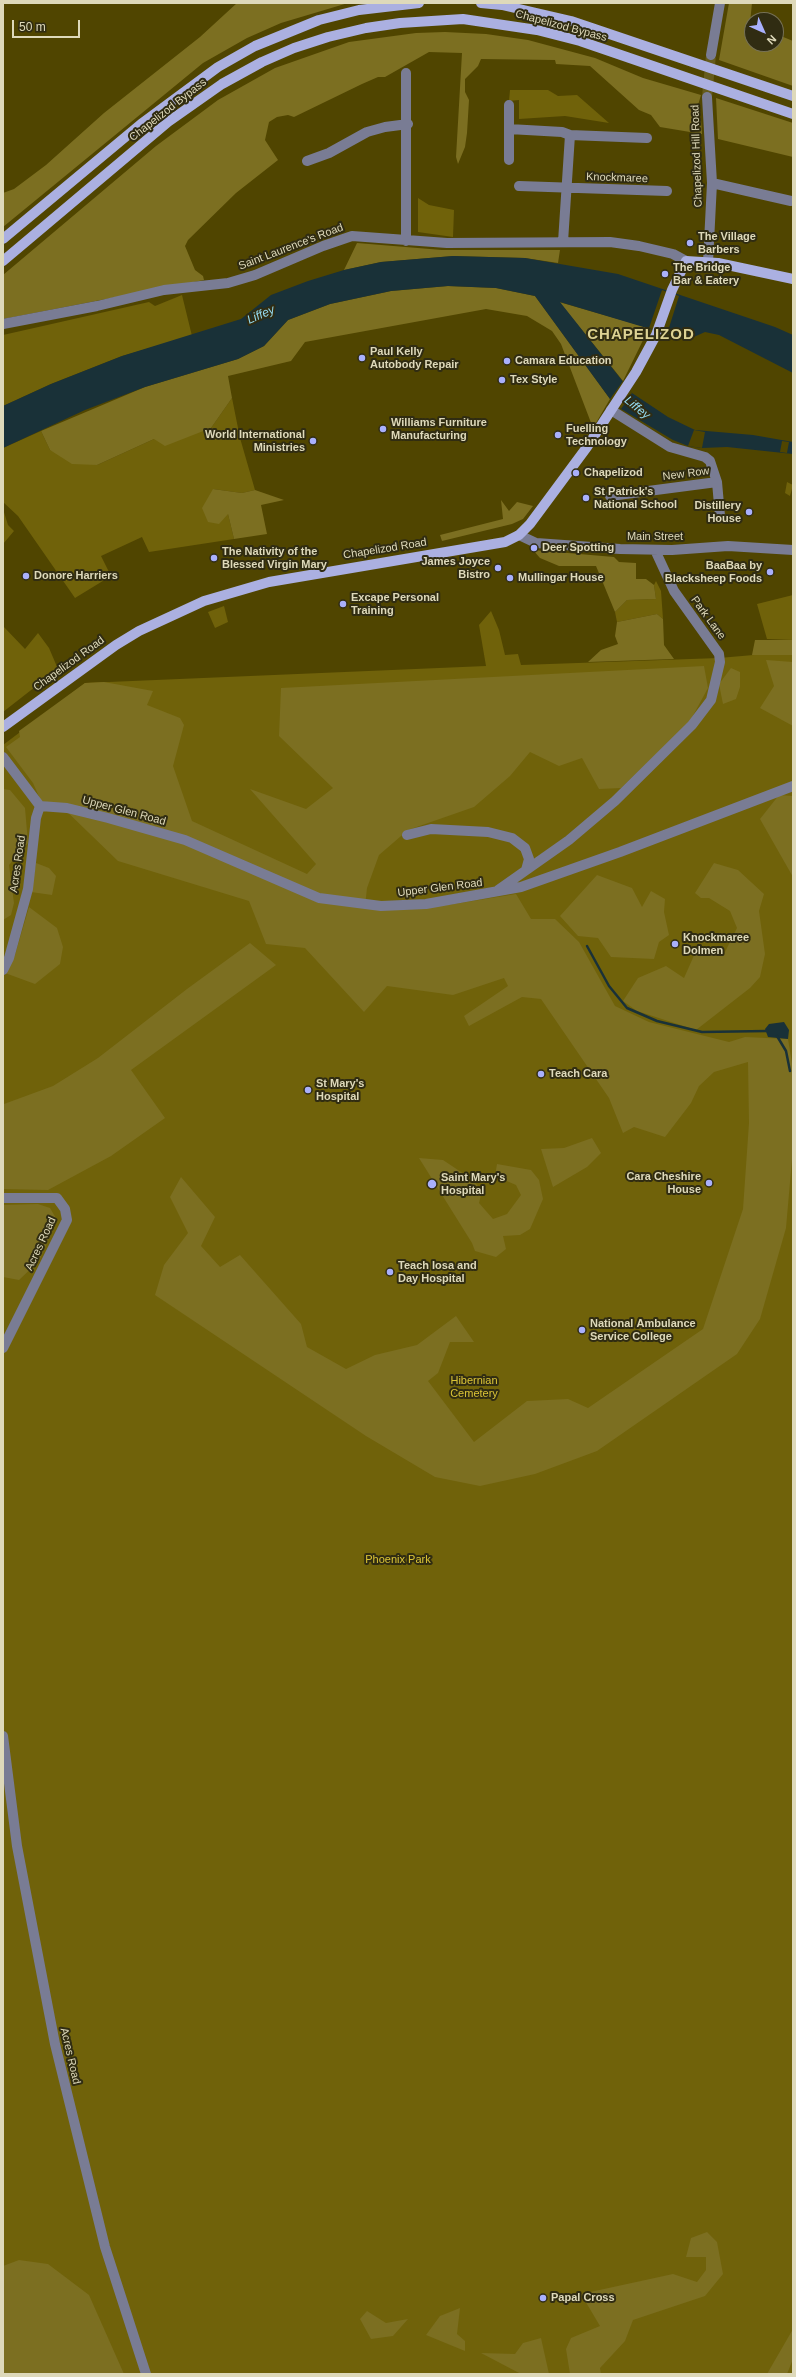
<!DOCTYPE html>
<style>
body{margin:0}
#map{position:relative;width:796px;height:2377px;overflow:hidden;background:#504500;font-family:Helvetica,sans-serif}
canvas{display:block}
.frame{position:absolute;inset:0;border:4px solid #ded9ba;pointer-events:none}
.north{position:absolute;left:744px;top:12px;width:40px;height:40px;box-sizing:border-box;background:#302c12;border:1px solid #767155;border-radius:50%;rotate:135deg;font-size:11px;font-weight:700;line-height:16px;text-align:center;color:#ded9ba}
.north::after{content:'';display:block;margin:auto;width:14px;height:18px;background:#a9b0fc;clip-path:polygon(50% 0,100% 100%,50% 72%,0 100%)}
.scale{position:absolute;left:12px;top:20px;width:68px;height:18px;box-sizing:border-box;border:2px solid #ded9ba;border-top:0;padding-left:5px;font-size:12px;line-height:14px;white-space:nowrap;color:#ded9ba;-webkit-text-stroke:3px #302c12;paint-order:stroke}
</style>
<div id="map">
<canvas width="796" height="2377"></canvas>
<div class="frame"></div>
<div class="north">N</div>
<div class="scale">50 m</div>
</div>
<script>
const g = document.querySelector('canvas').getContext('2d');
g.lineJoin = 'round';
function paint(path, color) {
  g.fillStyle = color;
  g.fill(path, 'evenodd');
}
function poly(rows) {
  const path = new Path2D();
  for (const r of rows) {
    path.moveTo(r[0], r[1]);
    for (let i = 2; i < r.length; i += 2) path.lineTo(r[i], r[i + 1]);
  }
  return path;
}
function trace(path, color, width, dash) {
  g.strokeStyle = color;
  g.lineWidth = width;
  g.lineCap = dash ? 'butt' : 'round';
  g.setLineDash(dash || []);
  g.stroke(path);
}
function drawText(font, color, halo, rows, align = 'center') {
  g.font = font + ' Helvetica,sans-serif';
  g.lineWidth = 4;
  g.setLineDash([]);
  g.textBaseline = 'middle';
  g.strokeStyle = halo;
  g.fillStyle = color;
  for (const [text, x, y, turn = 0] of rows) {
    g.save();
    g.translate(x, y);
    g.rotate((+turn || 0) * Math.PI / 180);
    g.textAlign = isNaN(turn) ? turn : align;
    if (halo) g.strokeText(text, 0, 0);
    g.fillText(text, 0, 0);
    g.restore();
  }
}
paint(poly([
 [510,90,548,90,558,96,577,95,609,123,565,116,519,119,519,100,509,101],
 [418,198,429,205,454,210,453,237,418,232],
 [182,295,192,336,122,356,51,384,3,406,3,335,149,302,155,306],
 [232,398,240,438,255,490,242,493,213,489,228,514,234,539,149,552,142,537,101,556,111,576,75,598,18,516,3,502,3,448,41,431,50,450,97,465,154,439,211,428],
 [787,482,793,485,790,496,785,493],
 [3,509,8,525,14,531,3,544],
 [656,581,661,591,663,619,657,614,617,622,615,612,627,600,656,599,654,585],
 [793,595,793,640,767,639,757,604],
 [224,606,228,622,215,628,208,612],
 [491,611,499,630,505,655,518,654,521,665,719,658,765,654,793,655,793,2374,3,2374,3,745,85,683,486,666,479,625],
 [3,626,25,649,38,633,49,648,58,669,3,712]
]), '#70620a');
paint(poly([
 [237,3,348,3,281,23,247,38,203,63,3,227,3,193,14,189,46,165,104,113,200,37],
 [729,3,752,3,750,23,752,24,752,44,776,44,776,34,793,41,793,86,719,60],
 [445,32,486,34,528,40,595,58,643,78,701,95,696,112,701,120,702,134,660,127,651,115,639,110,590,66,556,64,555,60,481,59,478,66,465,79,465,92,469,100,467,133,465,147,458,164,456,157,462,53,429,52,385,77,378,77,362,84,294,117,288,115,277,117,269,122,265,140,278,160,236,193,188,240,185,246,195,270,203,276,204,280,3,319,3,275,156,146,218,100,275,68,349,42,416,33],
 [716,98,793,123,793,157,718,139],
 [357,243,442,250,560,250,558,263,525,258,453,256,381,262,344,270],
 [448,286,496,288,535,296,610,399,593,428,561,344,552,331,527,316,486,309,305,342,291,361,228,376,232,398,211,428,165,446,154,439,97,465,72,464,50,450,41,431,145,387,238,359,264,346,288,320,330,304,391,291],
 [559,302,649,328,623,381,599,351],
 [213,489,242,493,255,490,284,500,261,505,267,534,234,539,228,514,219,524,208,522,202,508],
 [501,500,509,511,517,502,533,506,523,519,512,524,442,541,440,535,503,519],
 [533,550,614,557,619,562,636,563,636,579,646,579,654,585,656,599,627,600,615,612,596,566,559,566,540,558],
 [657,614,663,619,664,645,674,659,588,662,601,650,618,644,615,636,617,622],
 [755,640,793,640,793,655,752,655],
 [766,660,793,662,793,726,760,708,774,686],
 [704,666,708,688,690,721,621,788,599,789,582,758,559,766,530,752,510,776,474,807,408,830,379,855,367,888,365,907,448,905,516,894,531,919,555,919,579,942,615,1006,649,1022,729,1042,745,1037,788,1039,793,1069,793,1148,786,1228,760,1319,737,1354,597,1451,535,1474,480,1486,435,1477,366,1436,155,1295,164,1265,188,1233,170,1197,181,1177,215,1217,201,1246,220,1267,240,1255,301,1324,307,1347,346,1369,375,1355,417,1345,456,1316,474,1342,450,1342,438,1373,428,1381,474,1442,527,1401,568,1399,588,1408,703,1329,743,1209,749,1123,748,1062,714,1072,699,1086,691,1103,665,1137,634,1127,623,1133,609,1098,541,999,522,997,469,1026,464,1016,508,986,504,978,453,995,387,986,364,1012,305,948,266,944,249,901,118,861,59,804,41,801,33,783,6,747,20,737,19,731,85,683,104,682,153,691,147,705,180,718,184,725,173,766,192,821,307,874,316,864,250,789,306,809,333,788,279,736,281,688],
 [731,668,740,672,740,687,736,699,723,704,719,684],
 [3,789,10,790,25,808,28,843,9,865,14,903,11,915,3,920],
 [779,795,793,796,793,877,760,819],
 [36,863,49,868,56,876,52,895,31,892],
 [714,863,738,870,764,894,759,911,765,954,760,977,750,988,696,1030,637,1011,623,1001,638,978,666,966,684,978,696,951,724,954,737,928,730,911,709,898,701,898,695,893],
 [597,875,632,888,642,907,651,891,665,899,664,912,669,935,659,942,654,959,611,957,598,938,578,936,560,916],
 [29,907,57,928,63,947,60,964,35,984,5,973,15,955],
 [250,943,276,965,131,1070,165,1118,111,1156,48,1190,3,1189,3,1101,4,1104,53,1086,98,1058,187,989],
 [592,1138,601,1153,587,1167,553,1187,541,1149,564,1148],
 [419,1158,443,1160,473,1180,482,1191,479,1203,493,1219,507,1214,521,1195,516,1185,495,1176,497,1164,531,1170,539,1180,543,1199,530,1229,520,1235,503,1236,506,1249,496,1257,475,1251,472,1243],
 [38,1204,50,1208,57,1220,39,1261,19,1280,3,1277,3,1205],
 [707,2232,717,2242,723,2274,705,2296,633,2320,625,2341,600,2368,601,2374,570,2374,566,2349,571,2338,600,2326,581,2294,673,2274,697,2282,706,2270,706,2257,686,2257,691,2238],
 [19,2260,48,2264,89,2295,124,2374,3,2374,3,2266],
 [460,2308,457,2334,465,2341,465,2351,426,2335,440,2316],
 [367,2311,386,2323,408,2319,393,2336,371,2339,360,2319],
 [793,2329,793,2359,787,2374,767,2374],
 [541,2338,549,2374,521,2374,481,2353,515,2354,523,2343]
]), '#7c6f21');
paint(poly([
 [453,256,525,258,618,274,775,327,793,335,793,373,719,335,705,332,687,340,560,302,632,393,668,417,695,430,753,435,793,442,793,454,727,447,702,448,688,446,673,440,621,409,610,399,535,296,496,288,448,286,391,291,330,304,288,320,264,346,238,359,145,387,85,410,3,448,3,406,51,384,122,356,241,319,271,295,308,281,344,270,381,262],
 [784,1022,789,1030,788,1039,768,1037,765,1029,769,1024]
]), '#193138');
paint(poly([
 [662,290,679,296,667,334,649,328],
 [623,381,632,393,621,409,610,399],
 [694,430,705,432,702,448,688,446],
 [782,441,789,442,787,453,780,452]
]), '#504500');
trace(poly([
 [587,946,609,986,627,1008,657,1021,702,1032,767,1031],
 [777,1036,786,1051,790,1071]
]), '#193138', 2.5);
trace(poly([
 [707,97,711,55]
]), '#655b1c', 10, [10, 5]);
trace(poly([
 [711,55,720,3],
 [707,97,712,183,708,262],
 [509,105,509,160],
 [509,129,562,132,570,135,647,138],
 [307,161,329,153,367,132,385,127,408,124],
 [712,183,791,201],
 [519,186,667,191],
 [406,241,406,73],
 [563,242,570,135],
 [3,324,97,306,164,290,228,283,255,275,323,246,352,236,447,243,610,242,639,246,673,254,686,261],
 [611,410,670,447,705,457,710,461,717,482,720,516],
 [610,496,717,482],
 [519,535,536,543,620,549,672,550,728,546,793,550],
 [3,757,40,806],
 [40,806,67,808,108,818,185,840,319,898,381,906,426,904,521,887,620,852,793,786],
 [407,835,431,829,488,832,512,838,525,848,529,859,526,870],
 [498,890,569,840,615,801,692,725,711,700,720,662,719,654,674,591,655,550],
 [3,970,9,958,28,889,36,818,40,806],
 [3,1198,57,1198,65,1209,67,1220,3,1348],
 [3,1736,17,1846,55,2044,105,2247,146,2374]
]), '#797c94', 10);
trace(poly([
 [481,3,502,5,571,21,793,96],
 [3,239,141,124,218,67,255,46,319,20,359,10,419,3],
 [3,261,168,122,222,84,262,62,294,48,328,37,366,28,400,23,463,19,537,30,580,41,793,114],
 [3,727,116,645,139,631,204,601,269,582,505,542,519,535,530,524,587,447,636,372,656,335,672,290,686,261,718,263,793,279]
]), '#abb0e1', 10);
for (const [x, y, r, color] of [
 [690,243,4,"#a9b0fc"],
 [665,274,4,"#a9b0fc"],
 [362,358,4,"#a9b0fc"],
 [507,361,4,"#a9b0fc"],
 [502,380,4,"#a9b0fc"],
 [383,429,4,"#a9b0fc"],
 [558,435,4,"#a9b0fc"],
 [313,441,4,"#a9b0fc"],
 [576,473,4,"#a9b0fc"],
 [586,498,4,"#a9b0fc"],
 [749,512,4,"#a9b0fc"],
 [534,548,4,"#a9b0fc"],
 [214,558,4,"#a9b0fc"],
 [498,568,4,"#a9b0fc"],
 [770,572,4,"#a9b0fc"],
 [26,576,4,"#a9b0fc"],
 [510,578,4,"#a9b0fc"],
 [343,604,4,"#a9b0fc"],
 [675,944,4,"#a9b0fc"],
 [541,1074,4,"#a9b0fc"],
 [308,1090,4,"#a9b0fc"],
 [709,1183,4,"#a9b0fc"],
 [432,1184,5,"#a9b0fc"],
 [390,1272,4,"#a9b0fc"],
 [582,1330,4,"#a9b0fc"],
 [543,2298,4,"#a9b0fc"]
]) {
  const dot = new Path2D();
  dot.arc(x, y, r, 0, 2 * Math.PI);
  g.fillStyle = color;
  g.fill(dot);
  trace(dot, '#302c12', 1.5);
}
drawText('11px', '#ded9ba', '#302c12', [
 ["Chapelizod Bypass",561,26,15],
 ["Chapelizod Bypass",168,110,-38],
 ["Chapelizod Hill Road",697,156,-92],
 ["Knockmaree",617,178,2],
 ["Saint Laurence's Road",291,247,-21],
 ["New Row",686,474,-7],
 ["Main Street",655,537],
 ["Chapelizod Road",385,549,-9],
 ["Park Lane",708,618,54],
 ["Chapelizod Road",69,664,-36],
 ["Upper Glen Road",124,811,15],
 ["Acres Road",18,864,-82],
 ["Upper Glen Road",440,888,-7],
 ["Acres Road",41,1244,-65],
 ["Acres Road",70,2056,77]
]);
drawText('bold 11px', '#ded9ba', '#302c12', [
 ["The Village",698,237],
 ["Barbers",698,250],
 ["The Bridge",673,268],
 ["Bar & Eatery",673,281],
 ["Paul Kelly",370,352],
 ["Autobody Repair",370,365],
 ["Camara Education",515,361],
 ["Tex Style",510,380],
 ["Williams Furniture",391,423],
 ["Manufacturing",391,436],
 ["Fuelling",566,429],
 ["Technology",566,442],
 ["World International",305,435,"right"],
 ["Ministries",305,448,"right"],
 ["Chapelizod",584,473],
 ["St Patrick's",594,492],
 ["National School",594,505],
 ["Distillery",741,506,"right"],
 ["House",741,519,"right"],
 ["Deer Spotting",542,548],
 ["The Nativity of the",222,552],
 ["Blessed Virgin Mary",222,565],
 ["James Joyce",490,562,"right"],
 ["Bistro",490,575,"right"],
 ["BaaBaa by",762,566,"right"],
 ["Blacksheep Foods",762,579,"right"],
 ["Donore Harriers",34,576],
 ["Mullingar House",518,578],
 ["Excape Personal",351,598],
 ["Training",351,611],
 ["Knockmaree",683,938],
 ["Dolmen",683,951],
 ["Teach Cara",549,1074],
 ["St Mary's",316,1084],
 ["Hospital",316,1097],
 ["Cara Cheshire",701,1177,"right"],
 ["House",701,1190,"right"],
 ["Saint Mary's",441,1178],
 ["Hospital",441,1191],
 ["Teach Iosa and",398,1266],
 ["Day Hospital",398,1279],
 ["National Ambulance",590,1324],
 ["Service College",590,1337],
 ["Papal Cross",551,2298]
], 'left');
drawText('11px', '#dbc437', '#302c12', [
 ["Hibernian",474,1381],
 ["Cemetery",474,1394],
 ["Phoenix Park",398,1560]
]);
drawText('italic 12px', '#95dbf1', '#302c12', [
 ["Liffey",261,315,-24],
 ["Liffey",637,408,39]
]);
g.letterSpacing = '1px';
drawText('bold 15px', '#ddd293', '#302c12', [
 ["CHAPELIZOD",641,335]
]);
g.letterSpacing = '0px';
</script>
